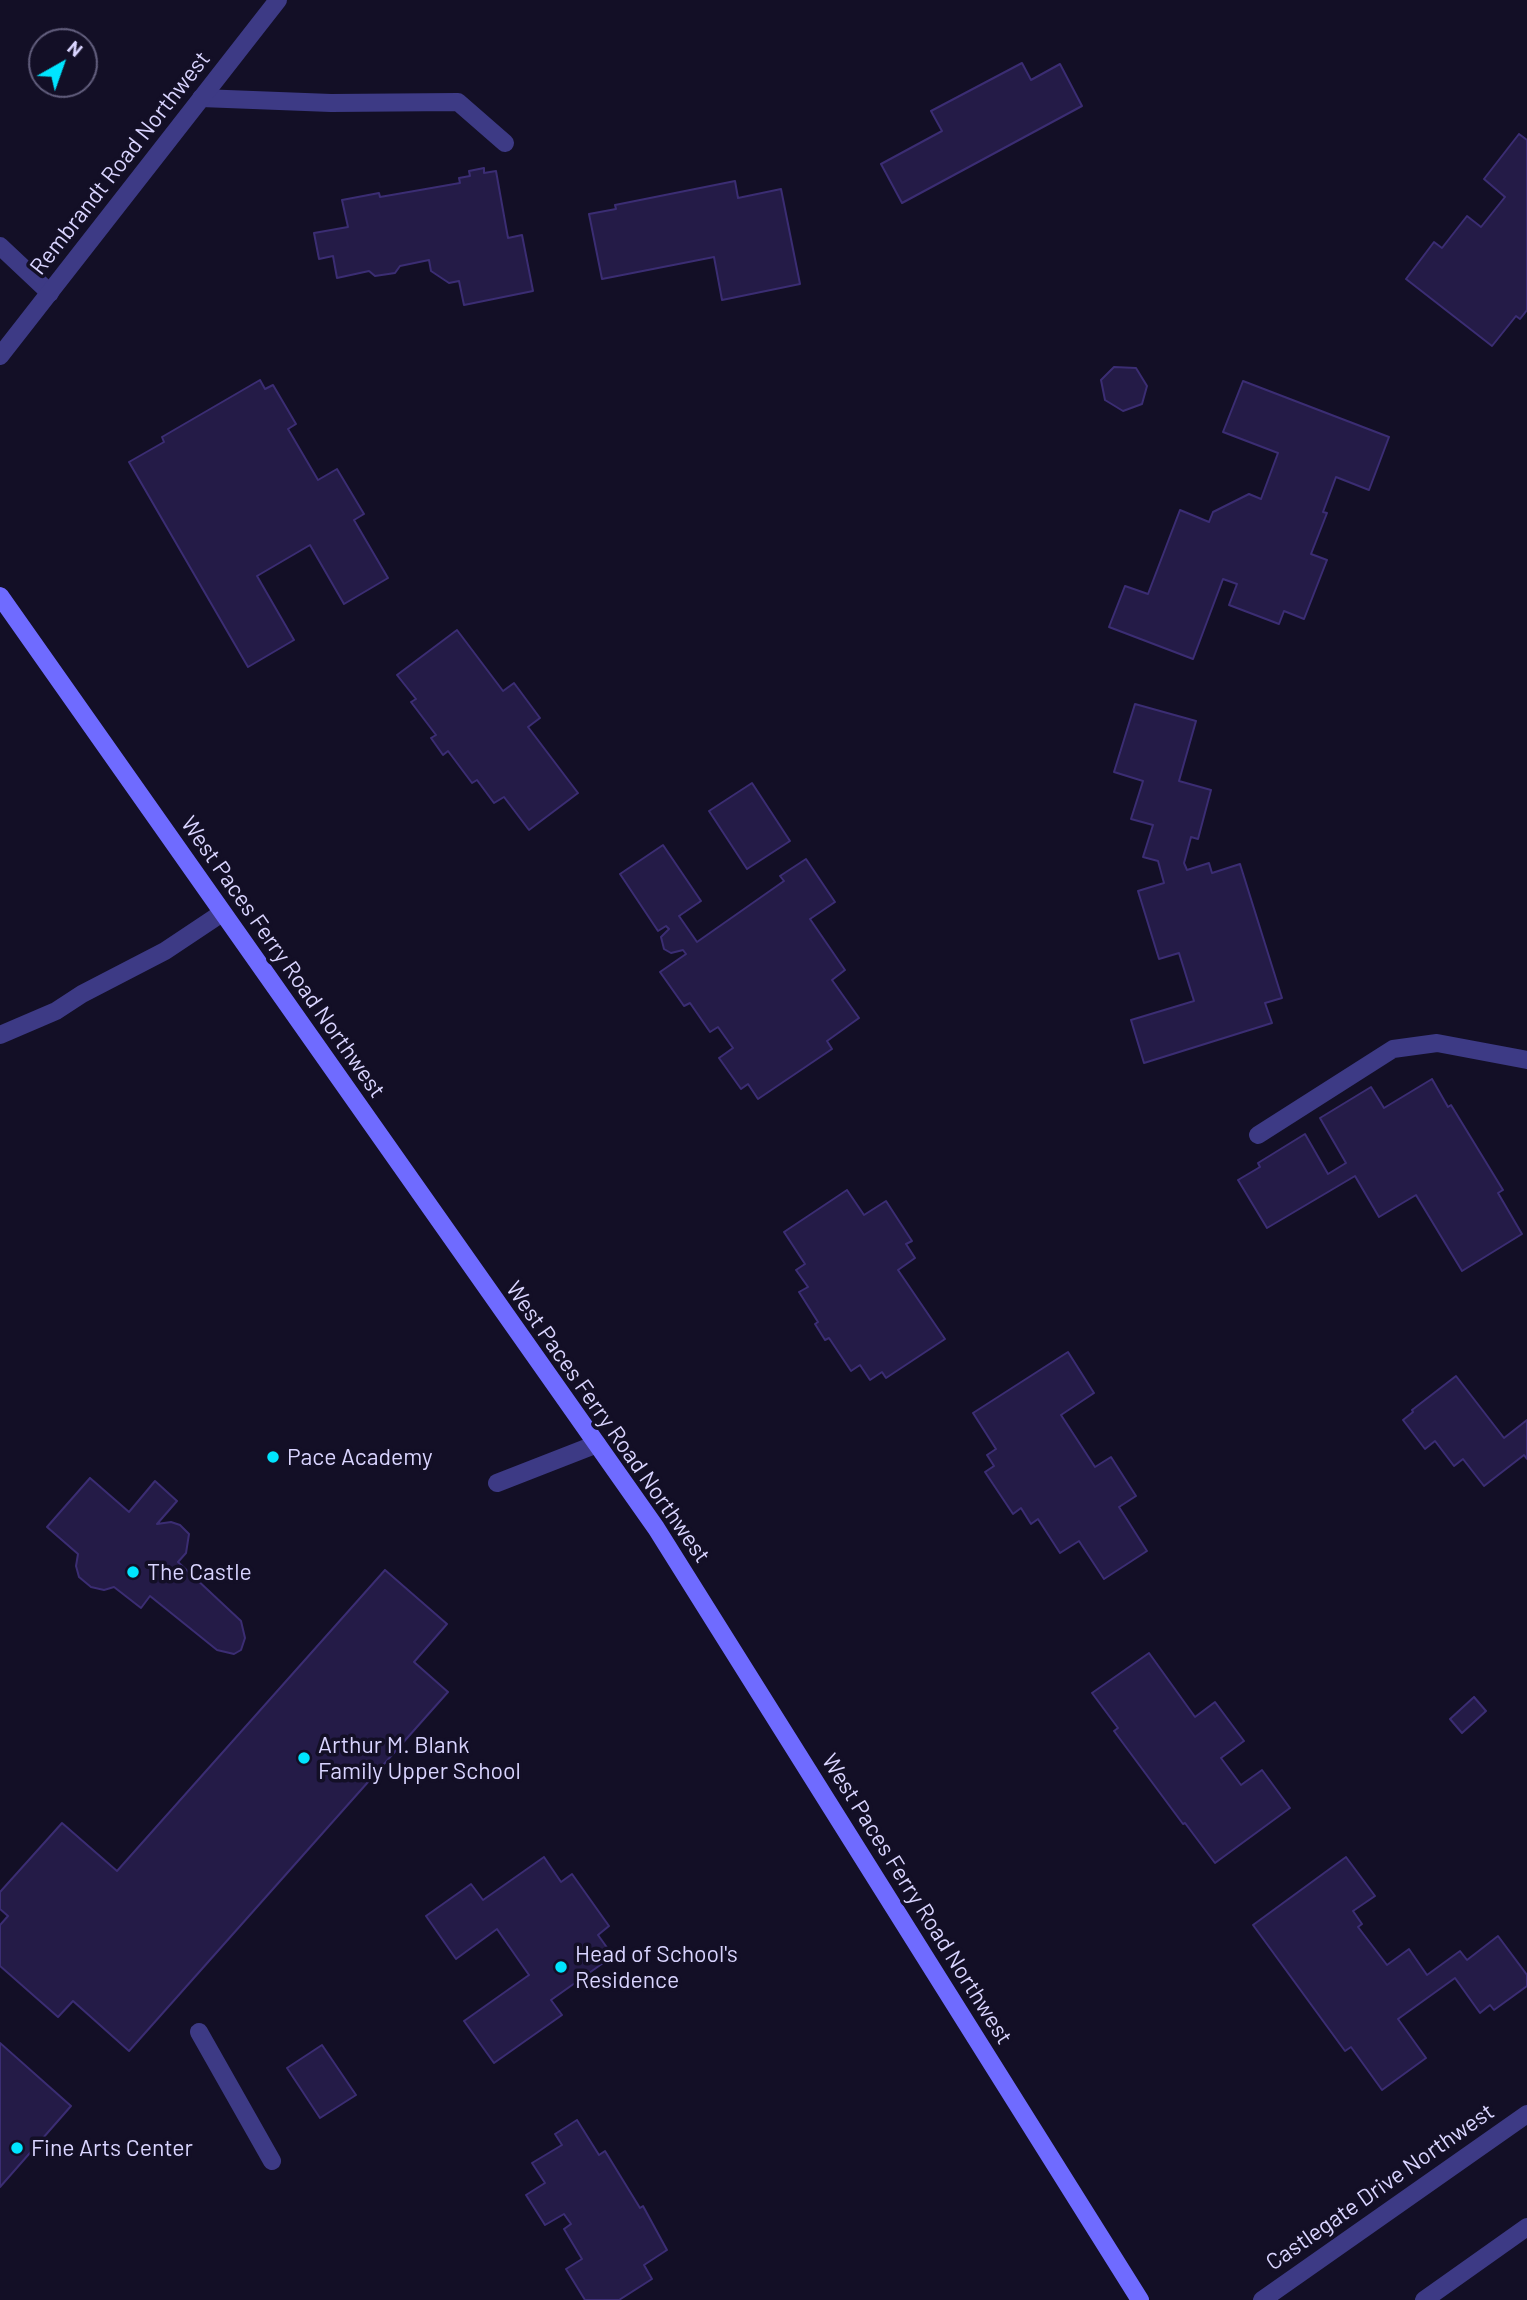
<!DOCTYPE html>
<style>
body{margin:0}
#map{position:relative;width:1527px;height:2300px;overflow:hidden;background:#130f26;font-family:Barlow,sans-serif}
canvas{display:block}
.north{position:absolute;left:28px;top:28px;width:70px;height:70px;box-sizing:border-box;background:#130f26;border:2px solid #625e7d;border-radius:50%;rotate:40deg;font-size:19px;font-weight:700;line-height:28px;text-align:center;color:#d9d4ff}
.north::after{content:'';display:block;margin:auto;width:24px;height:32px;background:#00e5ff;clip-path:polygon(50% 0,100% 100%,50% 72%,0 100%)}
</style>
<div id="map">
<canvas width="1527" height="2300"></canvas>
<div class="north">N</div>
</div>
<script>
const g = document.querySelector('canvas').getContext('2d');
g.lineJoin = 'round';
function paint(path, color) {
  g.fillStyle = color;
  g.fill(path, 'evenodd');
}
function poly(rows) {
  const path = new Path2D();
  for (const r of rows) {
    path.moveTo(r[0], r[1]);
    for (let i = 2; i < r.length; i += 2) path.lineTo(r[i], r[i + 1]);
  }
  return path;
}
function trace(path, color, width, dash) {
  g.strokeStyle = color;
  g.lineWidth = width;
  g.lineCap = dash ? 'butt' : 'round';
  g.setLineDash(dash || []);
  g.stroke(path);
}
function drawText(font, color, halo, rows, align = 'center') {
  g.font = font + ' Barlow,sans-serif';
  g.lineWidth = 7;
  g.setLineDash([]);
  g.textBaseline = 'middle';
  g.strokeStyle = halo;
  g.fillStyle = color;
  for (const [text, x, y, turn = 0] of rows) {
    g.save();
    g.translate(x, y);
    g.rotate((+turn || 0) * Math.PI / 180);
    g.textAlign = isNaN(turn) ? turn : align;
    if (halo) g.strokeText(text, 0, 0);
    g.fillText(text, 0, 0);
    g.restore();
  }
}
const building = poly([
 [1022,63,1031,80,1060,64,1082,106,902,203,881,164,942,131,931,111,1022,63],
 [1519,134,1527,140,1527,310,1520,319,1516,316,1492,346,1406,279,1434,242,1442,248,1467,216,1481,227,1505,197,1484,179,1519,134],
 [484,168,484,173,496,171,508,238,522,235,533,291,464,305,459,281,449,283,431,271,429,260,400,266,395,273,375,276,369,271,337,278,333,256,319,259,314,233,348,227,342,200,379,193,380,197,460,183,459,178,470,176,469,171,484,168],
 [735,181,738,198,781,189,800,284,722,300,714,257,602,279,589,214,616,209,615,205,735,181],
 [1114,367,1136,368,1147,386,1142,404,1123,411,1105,400,1101,380,1114,367],
 [260,380,265,389,273,385,296,424,288,429,318,480,337,469,364,514,354,520,388,578,344,604,310,545,257,576,294,640,248,667,129,462,164,442,162,437,260,380],
 [1243,381,1389,437,1369,490,1336,477,1323,512,1327,513,1311,554,1327,560,1304,619,1284,611,1279,624,1229,605,1237,584,1223,579,1193,659,1109,627,1125,586,1148,594,1180,510,1209,522,1213,512,1249,494,1261,499,1278,453,1223,432,1243,381],
 [457,630,503,691,514,683,540,718,528,727,578,793,529,830,504,797,494,803,477,780,472,783,448,751,443,755,431,738,436,735,411,702,416,699,397,675,457,630],
 [1135,704,1196,721,1179,781,1211,790,1198,839,1191,837,1184,863,1187,870,1209,863,1212,873,1240,864,1282,998,1265,1003,1272,1023,1144,1063,1131,1020,1194,1001,1179,953,1159,959,1138,891,1164,883,1158,861,1143,857,1153,825,1131,819,1143,781,1114,772,1135,704],
 [752,783,790,841,747,869,709,811,752,783],
 [663,845,701,901,679,916,697,942,784,881,780,876,806,859,835,902,810,919,845,970,832,980,859,1018,827,1041,832,1049,758,1099,748,1084,741,1089,719,1058,733,1048,718,1027,710,1032,690,1003,684,1006,660,972,686,954,683,950,671,953,664,949,661,937,669,929,666,926,658,931,620,874,663,845],
 [1432,1079,1448,1107,1451,1105,1503,1190,1498,1193,1522,1234,1462,1271,1416,1195,1379,1217,1355,1176,1267,1228,1238,1180,1260,1167,1258,1163,1305,1134,1328,1174,1346,1163,1320,1118,1371,1087,1384,1108,1432,1079],
 [847,1190,864,1215,886,1201,912,1241,906,1244,915,1258,898,1270,945,1339,886,1378,882,1372,870,1380,860,1365,851,1371,829,1338,825,1340,815,1324,818,1322,799,1292,808,1287,796,1270,805,1264,784,1232,847,1190],
 [1068,1352,1094,1393,1061,1415,1095,1467,1111,1457,1136,1496,1119,1507,1147,1551,1104,1579,1079,1541,1060,1553,1038,1519,1031,1524,1021,1508,1013,1514,985,1472,994,1466,987,1455,996,1449,973,1413,1068,1352],
 [1456,1376,1504,1438,1527,1420,1527,1459,1524,1455,1484,1486,1463,1459,1454,1466,1435,1441,1425,1449,1403,1420,1413,1412,1412,1410,1456,1376],
 [90,1478,129,1512,155,1481,177,1501,157,1524,171,1522,180,1525,189,1534,186,1553,178,1562,241,1621,245,1638,241,1650,234,1654,217,1650,150,1596,141,1608,114,1587,104,1590,91,1587,79,1577,76,1566,78,1554,47,1527,90,1478],
 [385,1570,447,1624,414,1662,448,1692,129,2051,73,2001,58,2017,0,1966,0,1925,8,1916,0,1909,0,1892,62,1823,117,1871,385,1570],
 [1149,1653,1195,1717,1215,1702,1244,1741,1221,1758,1241,1785,1262,1770,1290,1808,1215,1863,1185,1823,1183,1824,1114,1731,1118,1728,1092,1693,1149,1653],
 [1474,1697,1486,1711,1462,1733,1450,1719,1474,1697],
 [544,1857,561,1882,572,1874,609,1926,598,1935,613,1956,551,2000,562,2015,494,2063,464,2021,529,1975,497,1929,456,1959,426,1916,471,1884,483,1900,544,1857],
 [1346,1857,1375,1896,1353,1911,1362,1924,1358,1927,1387,1965,1409,1949,1427,1975,1460,1951,1467,1960,1498,1936,1527,1975,1527,1986,1494,2010,1490,2005,1480,2013,1455,1978,1398,2019,1426,2058,1382,2090,1351,2047,1345,2051,1253,1925,1346,1857],
 [0,2043,71,2106,0,2187,0,2043],
 [322,2045,356,2095,320,2118,287,2068,322,2045],
 [577,2120,599,2155,605,2151,640,2208,643,2206,667,2250,644,2265,652,2279,619,2300,585,2300,566,2269,582,2259,564,2229,571,2224,564,2214,545,2225,526,2195,545,2183,532,2163,562,2145,555,2134,577,2120]
]);
paint(building, '#241b47');
trace(building, '#3b2d73', 2);
trace(poly([
 [201,98,331,103,458,102,505,143],
 [0,246,50,293],
 [0,1035,56,1011,82,994,165,951,222,913],
 [1258,1135,1393,1049,1437,1043,1527,1060],
 [497,1483,597,1444],
 [199,2032,272,2161]
]), '#3d3a85', 18);
trace(poly([
 [0,356,278,0],
 [1262,2300,1527,2114],
 [1424,2300,1527,2227]
]), '#3d3a85', 18);
trace(poly([
 [0,596,656,1528,1140,2300]
]), '#6f6bff', 18);
for (const [x, y, r, color] of [
 [273,1457,7,"#00e5ff"],
 [133,1572,7,"#00e5ff"],
 [304,1758,7,"#00e5ff"],
 [561,1967,7,"#00e5ff"],
 [17,2148,7,"#00e5ff"]
]) {
  const dot = new Path2D();
  dot.arc(x, y, r, 0, 2 * Math.PI);
  g.fillStyle = color;
  g.fill(dot);
  trace(dot, '#130f26', 2.5);
}
drawText('23px', '#d9d4ff', '#130f26', [
 ["Rembrandt Road Northwest",120,163,-52],
 ["West Paces Ferry Road Northwest",283,957,55],
 ["West Paces Ferry Road Northwest",608,1422,55],
 ["West Paces Ferry Road Northwest",917,1899,58],
 ["Castlegate Drive Northwest",1380,2187,-35]
]);
drawText('23px', '#d9d4ff', '#130f26', [
 ["Pace Academy",287,1457],
 ["The Castle",147,1572],
 ["Arthur M. Blank",318,1745],
 ["Family Upper School",318,1771],
 ["Head of School's",575,1954],
 ["Residence",575,1980],
 ["Fine Arts Center",31,2148]
], 'left');
</script>
